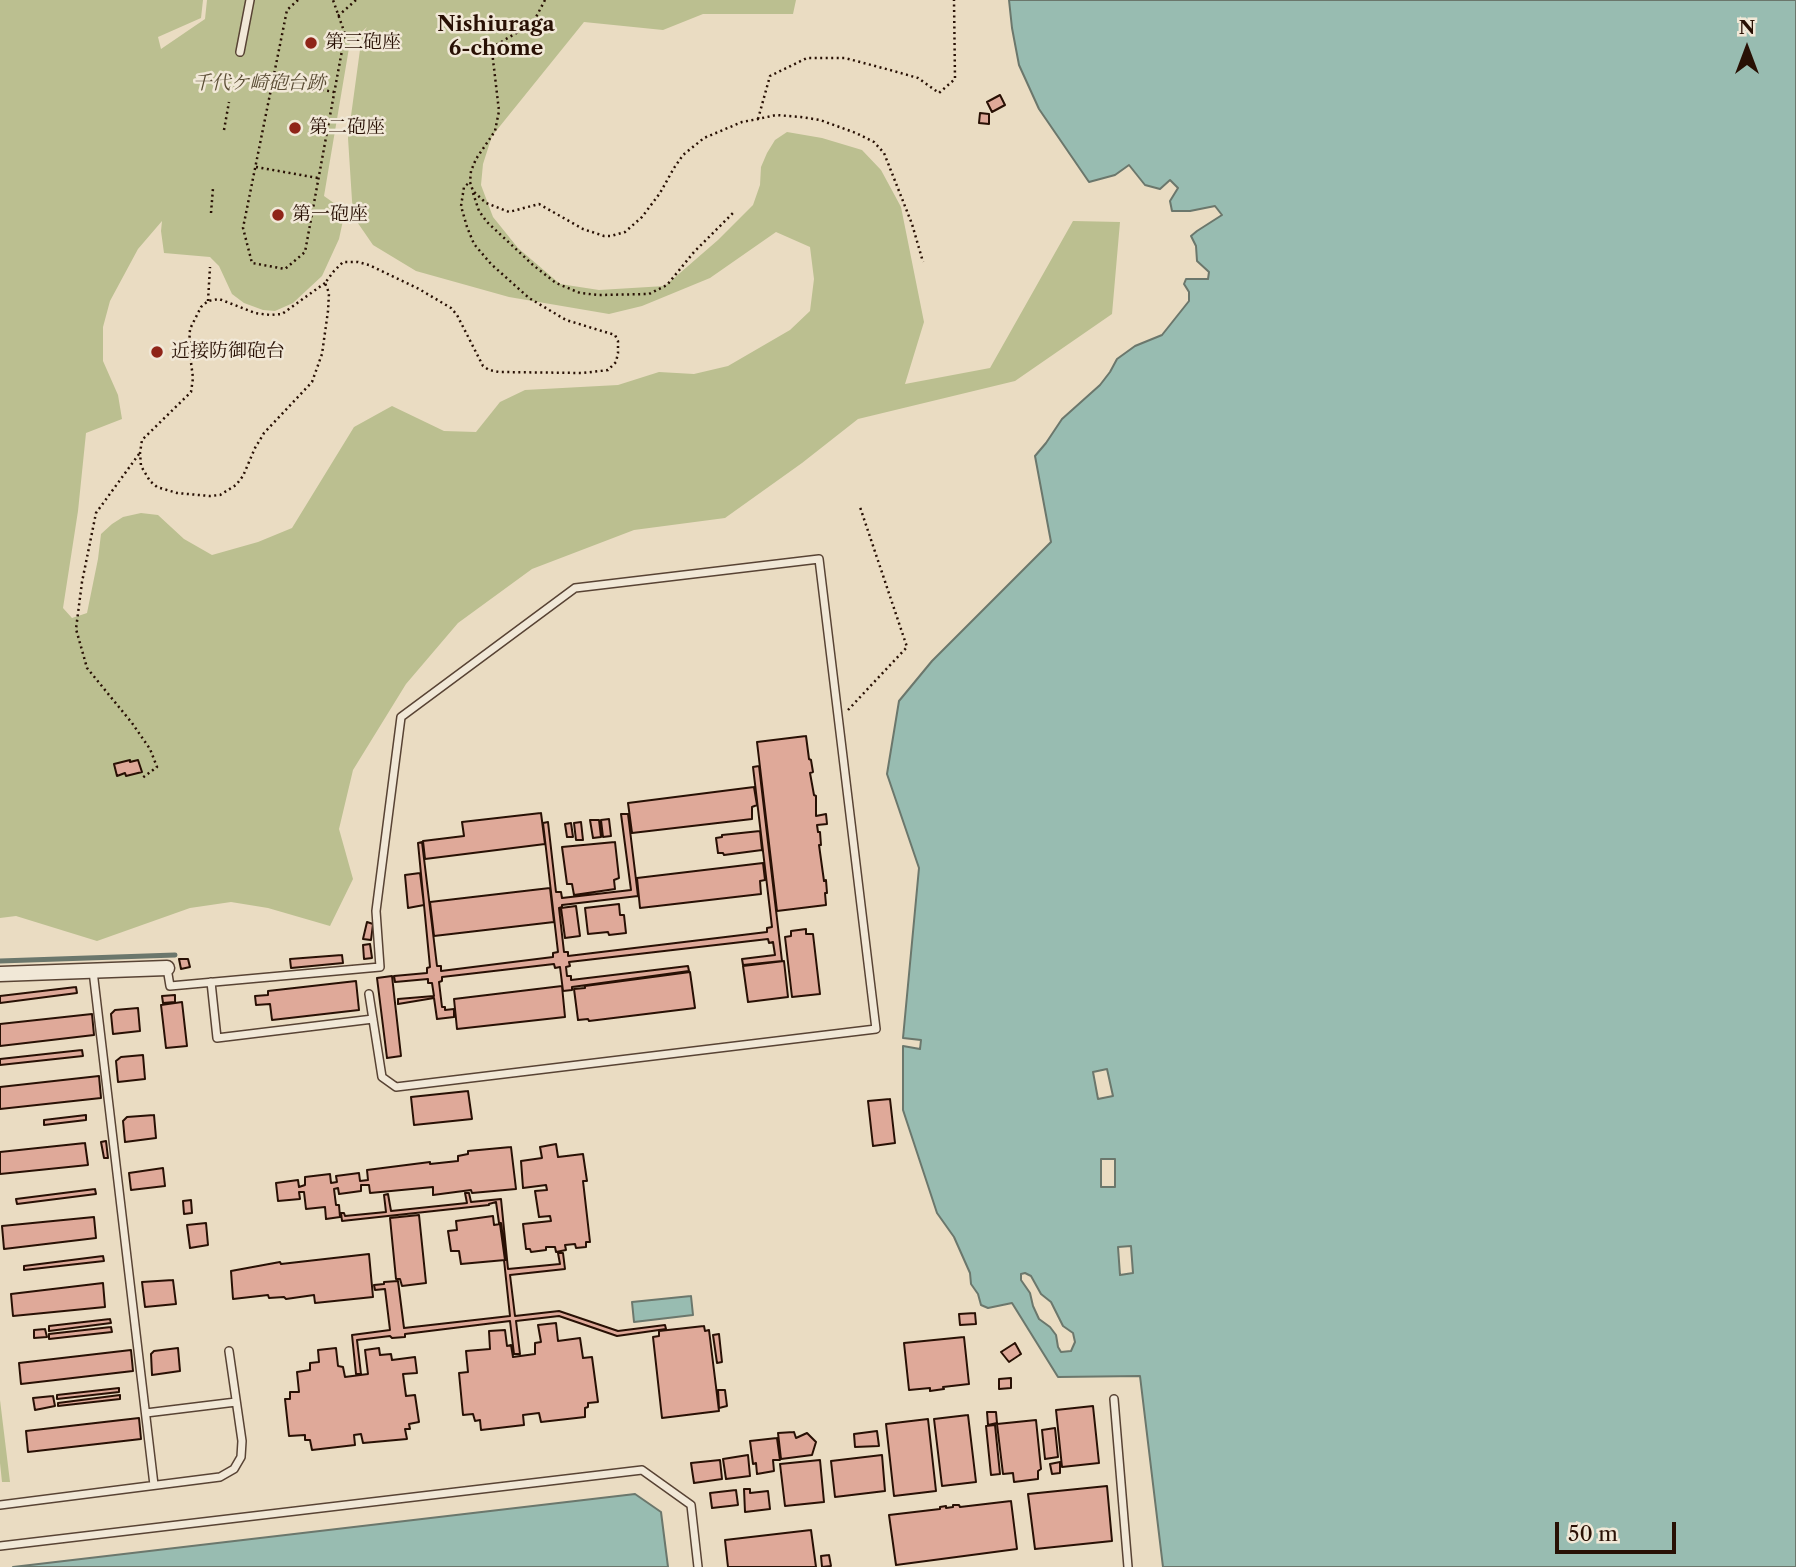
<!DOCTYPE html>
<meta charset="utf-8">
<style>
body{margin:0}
#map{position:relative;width:1796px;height:1567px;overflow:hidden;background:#eadcc2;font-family:"Libre Caslon Text",serif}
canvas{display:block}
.north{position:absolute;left:1712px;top:14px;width:70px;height:70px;-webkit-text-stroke:5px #f1e8d7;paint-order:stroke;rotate:0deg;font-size:19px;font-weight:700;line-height:28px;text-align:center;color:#281004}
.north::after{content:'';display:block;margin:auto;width:24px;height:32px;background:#281004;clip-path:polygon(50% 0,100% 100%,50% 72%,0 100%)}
.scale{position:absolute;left:1555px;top:1522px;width:121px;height:32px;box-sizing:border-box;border:4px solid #281004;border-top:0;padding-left:9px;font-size:21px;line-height:24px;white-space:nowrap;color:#281004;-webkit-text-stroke:5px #f1e8d7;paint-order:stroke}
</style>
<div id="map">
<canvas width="1796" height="1567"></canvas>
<div class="north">N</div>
<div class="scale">50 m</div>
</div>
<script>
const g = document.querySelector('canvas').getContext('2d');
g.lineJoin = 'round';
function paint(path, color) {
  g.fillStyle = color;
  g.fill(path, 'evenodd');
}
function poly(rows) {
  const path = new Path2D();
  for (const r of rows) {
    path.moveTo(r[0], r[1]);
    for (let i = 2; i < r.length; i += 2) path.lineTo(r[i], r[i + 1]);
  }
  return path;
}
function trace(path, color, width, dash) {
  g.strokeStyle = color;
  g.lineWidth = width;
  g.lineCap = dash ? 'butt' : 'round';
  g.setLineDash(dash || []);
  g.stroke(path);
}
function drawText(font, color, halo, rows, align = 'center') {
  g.font = font + ' "Libre Caslon Text","Noto Serif JP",serif';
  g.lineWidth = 5;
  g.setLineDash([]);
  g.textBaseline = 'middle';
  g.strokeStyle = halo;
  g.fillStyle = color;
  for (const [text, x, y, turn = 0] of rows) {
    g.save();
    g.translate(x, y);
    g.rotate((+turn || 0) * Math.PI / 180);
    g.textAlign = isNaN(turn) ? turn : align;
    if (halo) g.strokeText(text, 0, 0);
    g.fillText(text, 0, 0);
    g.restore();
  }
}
paint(poly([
 [0,0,203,0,201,18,158,37,161,49,205,19,207,0,796,0,793,14,703,14,663,30,584,22,492,136,483,164,481,185,493,217,518,248,560,284,599,290,665,286,718,240,753,205,760,185,761,167,767,153,775,140,787,132,822,138,862,150,881,170,901,207,924,322,905,384,990,368,1073,221,1120,222,1112,314,1015,381,858,419,802,463,725,518,634,530,532,569,458,623,406,684,353,770,339,829,353,879,330,926,268,908,231,902,190,908,97,941,16,916,0,918],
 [367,27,362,35,348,138,353,216,373,245,416,271,509,297,609,314,642,306,710,278,776,232,810,247,814,279,810,311,790,330,728,366,694,374,659,372,618,385,525,390,500,402,476,432,444,431,392,406,354,427,292,528,258,542,212,555,184,539,158,515,141,513,123,517,112,524,101,534,98,559,87,613,72,618,63,608,78,511,86,433,122,419,118,395,103,361,103,327,110,301,138,249,162,221,161,231,164,253,210,257,219,266,232,294,244,303,263,310,275,311,293,303,322,276,339,239,345,211,324,196,350,42],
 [0,1400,10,1482,2,1482,0,1463]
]), '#bbbf90');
const water = poly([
 [1009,0,1796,0,1796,1567,1163,1567,1140,1376,1058,1377,1012,1303,988,1308,981,1305,978,1294,971,1284,970,1273,954,1237,937,1213,903,1110,903,1046,920,1049,921,1040,903,1038,919,868,887,774,899,701,932,661,1051,542,1035,456,1046,443,1062,419,1100,385,1110,372,1117,359,1135,346,1162,335,1189,301,1189,292,1184,284,1186,279,1208,279,1209,272,1197,261,1196,246,1191,236,1197,231,1222,215,1215,206,1190,211,1172,211,1170,201,1178,188,1170,180,1160,189,1145,185,1129,165,1115,175,1089,182,1039,109,1019,65,1012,28,1009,0],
 [1107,1069,1113,1096,1098,1099,1093,1072,1107,1069],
 [1101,1159,1115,1159,1115,1187,1101,1187,1101,1159],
 [1131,1246,1133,1273,1120,1275,1118,1247,1131,1246],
 [1025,1273,1031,1276,1041,1294,1051,1302,1063,1326,1073,1333,1075,1342,1071,1351,1061,1352,1058,1347,1056,1335,1050,1327,1039,1319,1033,1306,1030,1293,1021,1280,1021,1274,1025,1273],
 [691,1296,693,1315,634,1322,632,1302,691,1296],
 [635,1494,661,1512,668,1567,13,1567,635,1494]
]);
paint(water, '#98bcb1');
trace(water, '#6b776c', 2);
trace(poly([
 [0,961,175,955]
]), '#6b776c', 5);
const building = poly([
 [1000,95,1005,105,992,112,987,102,1000,95],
 [980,113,989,114,989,124,979,123,980,113],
 [806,736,809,759,811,760,813,772,810,773,814,795,816,796,816,816,826,814,827,824,817,825,818,832,820,832,821,845,819,845,824,881,826,880,827,893,825,893,826,905,777,911,757,742,806,736],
 [130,760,130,762,138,760,142,772,126,776,125,773,117,776,114,764,130,760],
 [759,766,782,961,743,965,742,959,775,955,773,942,769,943,768,939,569,962,570,966,566,967,567,976,571,976,571,980,688,966,689,971,572,987,572,990,563,991,560,967,555,968,554,964,442,977,442,981,439,982,442,1007,445,1007,445,1010,454,1009,454,1017,437,1019,434,998,398,1004,398,999,434,996,432,983,428,983,428,979,395,982,394,976,427,973,427,968,430,967,418,843,422,842,437,966,441,966,441,971,553,957,553,953,558,952,543,823,548,822,556,892,561,892,562,898,631,890,621,814,628,814,638,896,562,905,562,907,559,908,564,952,568,952,568,956,767,932,767,928,772,927,753,767,759,766],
 [754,787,757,805,752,807,752,819,632,833,628,803,754,787],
 [541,813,545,844,425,859,423,841,464,836,462,822,541,813],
 [609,819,611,836,603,837,601,820,609,819],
 [590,820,599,820,601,837,593,838,590,820],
 [581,822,583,840,576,840,574,823,581,822],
 [571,823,573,837,567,837,565,824,571,823],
 [760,831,762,850,724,855,723,853,718,853,716,838,722,837,722,835,760,831],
 [615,842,619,878,614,880,615,889,574,895,572,884,567,884,562,847,615,842],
 [763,863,765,880,760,881,761,894,640,908,637,878,763,863],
 [420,873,424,905,408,908,405,875,420,873],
 [550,888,554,922,434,936,430,902,550,888],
 [619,904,620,915,624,915,626,933,609,935,608,932,588,934,585,908,619,904],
 [576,906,580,936,565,938,561,908,576,906],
 [367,922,373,924,371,940,363,939,367,922],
 [806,929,806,934,813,934,820,994,792,997,785,937,791,936,791,931,806,929],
 [370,944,372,958,364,959,363,945,370,944],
 [342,955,343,963,291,968,290,959,342,955],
 [179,959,188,959,190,967,181,969,179,959],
 [784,961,788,997,748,1002,743,966,784,961],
 [690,972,695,1008,589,1021,588,1019,578,1020,574,989,585,988,585,986,690,972],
 [392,976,401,1056,387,1058,377,978,392,976],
 [356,981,359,1010,272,1020,270,1004,256,1005,255,996,268,995,268,991,356,981],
 [562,986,565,1017,457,1029,454,999,562,986],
 [76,987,77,993,0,1003,0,996,76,987],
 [175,995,175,1002,163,1003,162,996,175,995],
 [182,1002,187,1046,166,1048,161,1005,182,1002],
 [138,1008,140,1031,113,1034,111,1014,115,1010,138,1008],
 [92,1014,94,1035,0,1046,0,1024,92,1014],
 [82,1050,83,1056,0,1065,0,1059,82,1050],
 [143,1055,145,1079,118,1082,116,1061,121,1057,143,1055],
 [99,1076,101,1098,0,1109,0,1087,99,1076],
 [468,1091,472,1119,414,1125,411,1097,468,1091],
 [890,1099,895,1143,873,1146,868,1101,890,1099],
 [86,1115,86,1120,44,1125,44,1120,86,1115],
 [154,1115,156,1138,125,1142,123,1121,127,1117,154,1115],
 [106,1141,108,1158,104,1158,101,1142,106,1141],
 [85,1143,88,1165,0,1174,0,1152,85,1143],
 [556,1144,558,1157,583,1154,587,1181,583,1181,590,1242,586,1242,586,1247,576,1248,575,1244,565,1245,566,1250,556,1252,555,1247,546,1247,546,1250,531,1252,530,1249,526,1249,523,1224,551,1221,550,1216,539,1217,535,1191,547,1190,546,1185,523,1188,521,1161,542,1158,540,1147,556,1144],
 [511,1147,516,1189,472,1193,471,1190,433,1195,433,1187,370,1193,369,1185,361,1185,361,1191,339,1194,338,1188,334,1189,336,1205,339,1205,340,1217,326,1219,325,1207,306,1209,304,1192,299,1192,300,1199,278,1201,276,1183,298,1180,299,1187,305,1185,305,1177,330,1174,331,1183,337,1182,336,1176,359,1173,360,1181,368,1180,367,1170,430,1162,430,1164,458,1161,458,1156,468,1154,468,1151,511,1147],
 [163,1168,165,1186,131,1190,129,1173,163,1168],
 [95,1189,96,1194,17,1204,16,1199,95,1189],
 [465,1193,469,1193,471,1202,501,1199,508,1269,560,1264,558,1253,563,1253,565,1269,510,1275,515,1316,559,1311,618,1331,665,1325,666,1329,617,1336,559,1316,516,1321,520,1354,514,1354,510,1321,405,1334,405,1337,392,1338,390,1336,357,1340,361,1374,356,1374,352,1335,390,1330,385,1289,375,1290,374,1285,384,1284,384,1282,398,1281,404,1328,510,1316,504,1260,506,1260,501,1223,499,1223,496,1202,489,1204,489,1205,342,1221,341,1213,344,1213,345,1216,386,1212,384,1195,388,1194,391,1211,467,1203,465,1193],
 [191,1200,192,1213,184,1214,183,1201,191,1200],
 [419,1215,426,1283,402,1286,400,1279,396,1279,390,1218,419,1215],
 [493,1216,494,1225,500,1224,505,1260,461,1264,459,1251,451,1251,448,1231,457,1230,456,1221,493,1216],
 [94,1217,96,1238,4,1249,2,1226,94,1217],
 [206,1223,208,1245,190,1248,187,1225,206,1223],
 [369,1254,373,1297,315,1303,314,1295,286,1299,284,1297,269,1298,268,1295,233,1299,231,1271,280,1262,281,1264,369,1254],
 [103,1256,104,1261,24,1270,24,1266,103,1256],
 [173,1280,176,1304,145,1307,142,1282,173,1280],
 [103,1283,105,1307,13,1316,11,1294,103,1283],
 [975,1313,976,1324,960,1325,959,1314,975,1313],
 [110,1319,111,1323,49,1331,49,1326,110,1319],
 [556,1323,558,1341,580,1338,583,1358,592,1357,598,1402,588,1403,588,1407,585,1408,585,1417,541,1422,539,1413,523,1415,524,1425,481,1430,480,1420,475,1421,473,1414,463,1415,459,1373,468,1372,466,1351,490,1349,489,1331,505,1330,507,1346,511,1345,513,1357,535,1354,535,1343,541,1342,538,1325,556,1323],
 [704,1326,705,1331,709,1330,719,1411,662,1418,653,1337,659,1336,659,1331,704,1326],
 [111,1327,112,1332,49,1339,49,1334,111,1327],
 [45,1329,47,1337,34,1338,34,1330,45,1329],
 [719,1334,722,1362,717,1363,713,1335,719,1334],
 [964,1337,969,1384,943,1387,944,1389,930,1391,930,1388,909,1390,904,1343,964,1337],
 [1015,1343,1021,1354,1009,1362,1001,1352,1015,1343],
 [178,1348,180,1371,152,1375,151,1354,154,1351,178,1348],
 [336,1348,338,1366,343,1367,345,1377,368,1374,365,1350,379,1348,380,1355,391,1354,392,1360,415,1357,417,1373,403,1374,406,1396,415,1395,419,1422,409,1424,410,1429,405,1429,407,1439,363,1443,361,1434,354,1435,355,1445,312,1450,310,1440,305,1440,305,1435,289,1436,285,1399,290,1399,290,1392,299,1392,297,1372,310,1370,310,1363,319,1362,318,1350,336,1348],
 [131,1350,133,1371,21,1384,19,1363,131,1350],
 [1011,1378,1011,1388,999,1389,999,1379,1011,1378],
 [119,1388,119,1392,57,1399,57,1395,119,1388],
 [718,1390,725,1390,727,1406,719,1408,718,1390],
 [120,1395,120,1399,58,1406,58,1403,120,1395],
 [53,1396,55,1406,35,1410,33,1398,53,1396],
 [1093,1406,1099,1463,1062,1467,1056,1410,1093,1406],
 [987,1412,996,1412,997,1423,988,1425,987,1412],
 [968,1415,976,1482,942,1486,934,1419,968,1415],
 [139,1418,141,1439,28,1452,26,1431,139,1418],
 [928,1419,936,1491,894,1496,886,1424,928,1419],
 [1036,1420,1041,1469,1038,1471,1038,1479,1014,1482,1013,1473,1003,1474,997,1424,1036,1420],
 [995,1425,1000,1474,991,1475,986,1426,995,1425],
 [1055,1428,1058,1457,1045,1459,1042,1430,1055,1428],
 [877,1431,879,1446,855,1447,854,1434,877,1431],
 [794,1432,796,1438,807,1433,816,1442,812,1455,781,1459,778,1433,794,1432],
 [777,1438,780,1460,773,1460,774,1471,757,1474,756,1463,753,1464,750,1441,777,1438],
 [748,1455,750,1476,726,1479,723,1459,748,1455],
 [882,1455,885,1491,835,1497,831,1461,882,1455],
 [720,1460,722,1479,694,1483,691,1463,720,1460],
 [820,1460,824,1502,785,1506,780,1464,820,1460],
 [1060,1462,1060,1473,1052,1474,1050,1464,1060,1462],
 [1107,1486,1112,1541,1035,1549,1028,1494,1107,1486],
 [744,1489,750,1489,750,1493,768,1491,770,1509,745,1512,744,1489],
 [736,1490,738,1505,712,1508,710,1493,736,1490],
 [1011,1501,1017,1549,896,1565,889,1515,940,1509,940,1507,946,1506,946,1508,953,1507,953,1505,959,1505,960,1507,1011,1501],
 [811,1530,816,1567,728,1567,725,1540,811,1530],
 [829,1555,831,1566,822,1567,821,1556,829,1555]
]);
paint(building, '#dfa999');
trace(building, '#281004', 2);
const lane = poly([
 [240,52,250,0],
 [167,968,170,986,380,967,376,911,401,717,575,588,819,559,876,1029,396,1087,382,1077,369,994],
 [93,971,154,1485],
 [211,982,217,1038,373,1019],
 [1114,1399,1128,1567],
 [146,1413,236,1402],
 [0,1505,220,1477,234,1469,241,1457,242,1441,229,1351],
 [0,1546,642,1470,691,1505,698,1567]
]);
const street = poly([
 [0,974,167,968]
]);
trace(lane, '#584334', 10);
trace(street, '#584334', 17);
trace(poly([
 [298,0,287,10,243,228,252,263,285,269,305,252,345,34,333,0],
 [545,0,535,19,518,32,496,45,492,51,499,111,495,131,476,159,471,171,470,182,473,191,486,203,509,212,539,204,583,229,604,236,611,236,625,232,642,217,660,193,674,168,683,155,704,138,742,122,758,119,776,115,801,117,820,120,856,133,874,142,884,153,912,224,923,262],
 [338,16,356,0],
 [273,81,334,92],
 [758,119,770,76,807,58,845,58,890,70,918,78,939,93,955,79,954,0],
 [224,130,229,102],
 [256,167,318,178],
 [473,193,479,211,487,222,533,265,556,283,580,293,599,295,649,294,667,285,694,252,734,212],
 [211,213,213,188],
 [325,283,282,314,270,315,255,313,219,299,208,301,201,307,190,329,189,347,193,378,191,392,142,440,140,453,141,466,150,481,157,487,177,493,210,496,220,495,236,485,243,476,255,448,264,433,312,382,322,354,328,311,329,293,325,283,334,271,343,262,358,262,369,265,419,289,451,308,457,315,483,366,489,370,499,372,583,373,608,370,616,362,618,353,618,341,615,335,566,320,529,298,491,264,474,244,467,227,461,206,464,187,470,182],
 [208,301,210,267],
 [139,454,96,513,82,582,76,629,87,668,132,723,150,749,157,767,141,779],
 [848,710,907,647,860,507]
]), '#281004', 2.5, [2, 3.5]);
trace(lane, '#f1e8d7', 7);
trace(street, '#f1e8d7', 14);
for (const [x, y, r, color] of [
 [311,43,7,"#8f2418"],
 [295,128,7,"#8f2418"],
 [278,215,7,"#8f2418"],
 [157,352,7,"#8f2418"]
]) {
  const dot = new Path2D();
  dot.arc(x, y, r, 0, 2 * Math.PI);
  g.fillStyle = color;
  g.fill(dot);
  trace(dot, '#f1e8d7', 2.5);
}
drawText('19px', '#281004', '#f1e8d7', [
 ["第三砲座",325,43],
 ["第二砲座",309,128],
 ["第一砲座",292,215],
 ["近接防御砲台",171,352]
], 'left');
drawText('italic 19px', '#5b4d35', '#f1e8d7', [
 ["千代ケ崎砲台跡",259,84]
]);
drawText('bold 21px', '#281004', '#f1e8d7', [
 ["Nishiuraga",496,25],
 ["6-chome",496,49]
]);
</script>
